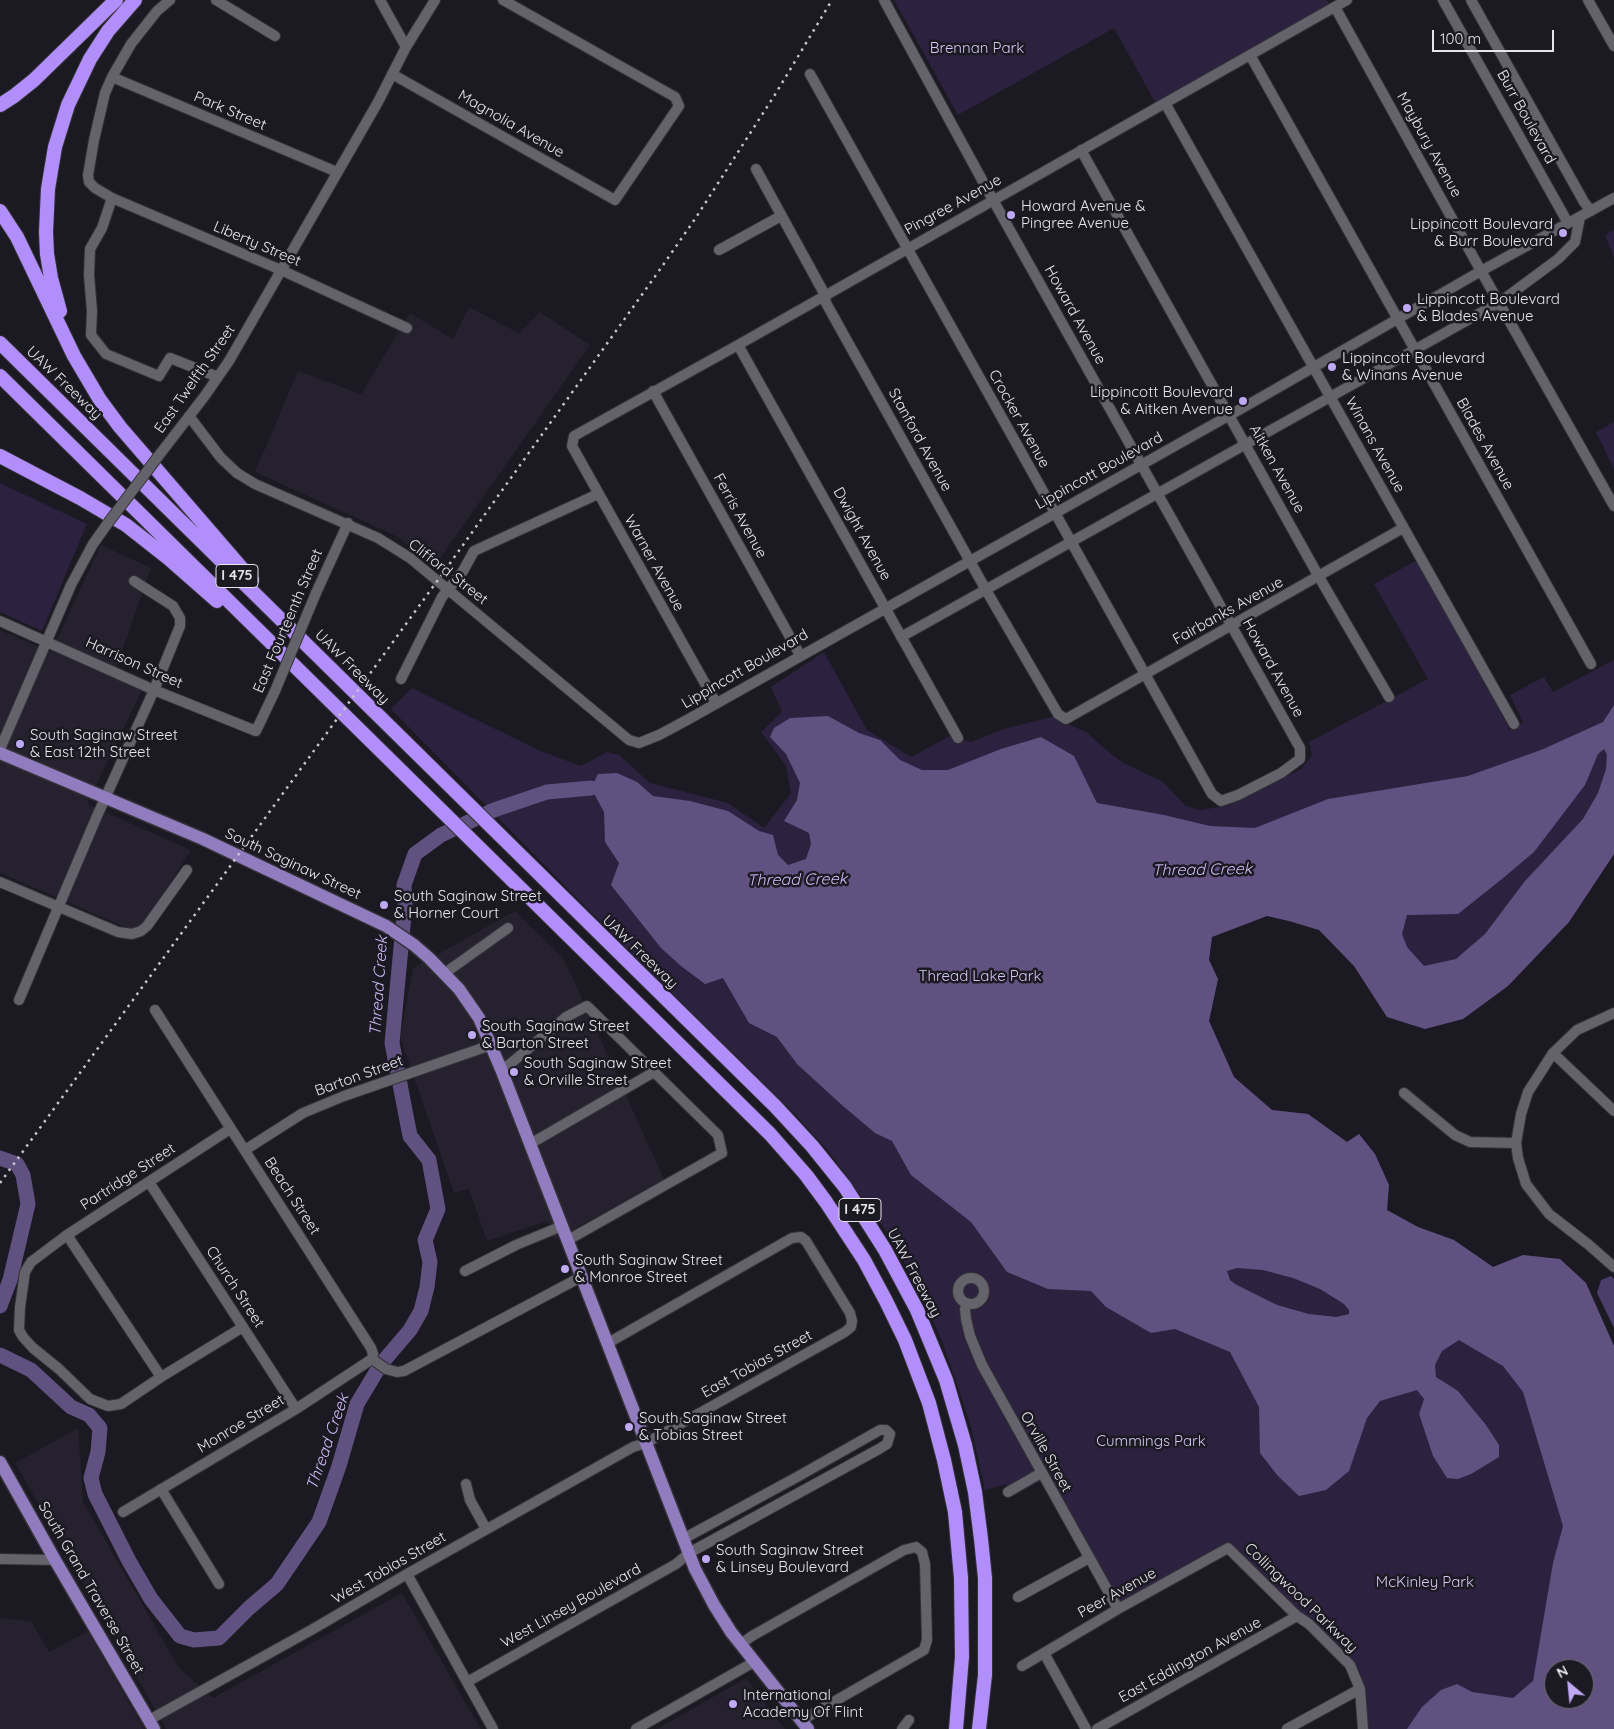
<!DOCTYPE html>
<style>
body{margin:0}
#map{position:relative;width:1614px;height:1729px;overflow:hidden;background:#1b1921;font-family:Quicksand,sans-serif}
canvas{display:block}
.north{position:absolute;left:1544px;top:1659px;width:50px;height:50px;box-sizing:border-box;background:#1b1921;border:1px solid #6d6b72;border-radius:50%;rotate:332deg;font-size:14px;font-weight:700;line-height:20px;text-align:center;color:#e7e5eb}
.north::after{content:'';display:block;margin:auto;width:18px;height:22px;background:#bfa9f4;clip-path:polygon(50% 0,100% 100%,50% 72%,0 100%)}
.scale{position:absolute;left:1432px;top:30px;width:122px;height:22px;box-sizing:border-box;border:2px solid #e7e5eb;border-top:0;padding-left:6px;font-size:15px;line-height:18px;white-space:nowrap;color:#e7e5eb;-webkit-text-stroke:4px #1b1921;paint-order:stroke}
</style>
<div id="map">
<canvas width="1614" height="1729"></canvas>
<div class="north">N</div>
<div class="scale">100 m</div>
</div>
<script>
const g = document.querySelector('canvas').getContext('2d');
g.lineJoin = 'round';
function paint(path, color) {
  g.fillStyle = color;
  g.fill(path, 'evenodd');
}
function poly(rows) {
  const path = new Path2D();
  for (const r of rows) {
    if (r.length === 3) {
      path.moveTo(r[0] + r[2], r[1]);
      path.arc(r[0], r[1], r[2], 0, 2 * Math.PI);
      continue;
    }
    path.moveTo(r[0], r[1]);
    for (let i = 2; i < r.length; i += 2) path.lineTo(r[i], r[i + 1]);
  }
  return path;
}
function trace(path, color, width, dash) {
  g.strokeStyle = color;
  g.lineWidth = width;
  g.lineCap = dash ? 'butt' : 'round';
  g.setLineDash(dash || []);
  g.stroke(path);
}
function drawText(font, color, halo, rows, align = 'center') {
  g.font = font + ' Quicksand,sans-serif';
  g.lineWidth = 5;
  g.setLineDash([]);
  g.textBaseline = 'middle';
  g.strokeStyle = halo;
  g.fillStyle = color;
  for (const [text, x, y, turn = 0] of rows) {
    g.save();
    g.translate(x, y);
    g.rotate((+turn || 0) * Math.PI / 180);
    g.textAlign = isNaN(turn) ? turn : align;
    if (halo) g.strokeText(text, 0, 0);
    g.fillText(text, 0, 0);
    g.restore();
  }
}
paint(poly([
 [469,307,519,333,540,312,590,345,434,567,398,537,255,472,298,371,361,394,410,313,453,339],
 [101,545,151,568,113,677,142,690,87,804,191,850,144,924,130,929,0,873,0,630,51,652],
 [515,911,564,959,664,1179,554,1240,548,1221,487,1241,469,1189,454,1193,400,1037,413,968],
 [78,1428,83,1502,179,1668,213,1698,402,1593,481,1729,166,1729,15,1463],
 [0,1618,31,1621,49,1652,88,1631,144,1729,0,1729],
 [746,1678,785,1729,657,1729]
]), '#25212e');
paint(poly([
 [894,0,1327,0,1330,6,1156,104,1114,28,958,115],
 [1614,230,1614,258,1605,235],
 [1614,422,1614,469,1596,432],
 [0,483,87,524,42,631,0,612],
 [1417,560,1510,730,1523,722,1510,695,1544,677,1553,692,1614,660,1614,854,1569,922,1508,986,1463,1019,1425,1029,1387,1017,1354,966,1319,930,1289,921,1267,916,1212,937,1209,960,1218,979,1209,1021,1234,1077,1272,1110,1308,1114,1347,1142,1359,1134,1375,1154,1389,1185,1387,1210,1418,1227,1454,1240,1493,1267,1523,1255,1560,1259,1586,1283,1614,1346,1614,1729,1367,1729,1363,1685,1358,1668,1230,1543,1118,1602,1048,1477,1007,1499,1007,1484,985,1490,971,1427,962,1399,942,1341,919,1290,889,1235,830,1153,793,1112,636,958,391,709,412,688,538,750,581,766,607,752,619,755,650,783,728,803,764,828,791,793,786,766,761,732,782,712,771,687,824,652,867,730,911,757,950,736,971,742,1004,729,1052,717,1086,732,1111,754,1125,764,1162,781,1186,806,1200,810,1226,806,1301,769,1312,755,1309,742,1428,679,1374,584],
 [1554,1669,1584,1669,1584,1699,1554,1699]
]), '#2c2240');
paint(poly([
 [1611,1276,1614,1279,1614,1328,1597,1293,1601,1280]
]), '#4c3d6b');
paint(poly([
 [1614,705,1614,854,1569,922,1508,986,1463,1019,1425,1029,1387,1017,1354,966,1319,930,1289,921,1267,916,1212,937,1209,960,1218,979,1209,1021,1234,1077,1272,1110,1308,1114,1347,1142,1359,1134,1375,1154,1389,1185,1387,1210,1418,1227,1454,1240,1493,1267,1523,1255,1560,1259,1586,1283,1614,1346,1614,1729,1407,1729,1422,1707,1441,1690,1457,1684,1472,1692,1513,1698,1533,1681,1553,1563,1563,1526,1523,1392,1503,1366,1459,1340,1442,1351,1435,1365,1436,1377,1458,1391,1486,1425,1499,1445,1499,1457,1471,1474,1458,1479,1447,1478,1433,1456,1419,1414,1424,1399,1417,1390,1380,1401,1367,1418,1349,1471,1326,1490,1299,1496,1278,1476,1260,1453,1259,1407,1230,1352,1175,1329,1151,1333,1106,1307,1091,1291,1048,1289,1007,1272,971,1222,911,1175,892,1141,875,1133,843,1106,797,1064,777,1037,749,1023,723,978,705,984,681,966,661,948,611,885,619,863,605,842,604,812,591,788,598,774,617,773,637,782,653,796,690,801,728,811,759,831,773,835,778,855,788,865,806,859,811,844,809,833,784,821,797,800,800,783,786,754,770,737,774,728,790,718,828,716,859,733,880,740,900,760,922,770,948,770,1001,749,1041,737,1074,756,1097,803,1164,815,1210,826,1255,828,1328,799,1468,776,1541,750,1603,722],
 [1604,749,1607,755,1606,769,1598,793,1583,819,1525,881,1485,934,1456,959,1424,966,1407,947,1402,934,1407,915,1458,914,1502,879,1534,852,1585,785,1598,754],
 [1237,1268,1263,1270,1293,1278,1320,1289,1344,1304,1349,1310,1349,1314,1336,1317,1309,1314,1277,1305,1235,1284,1230,1280,1227,1271],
 [1554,1669,1584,1669,1584,1699,1554,1699]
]), '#605181');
trace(poly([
 [0,1158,17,1164,23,1175,28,1204,10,1280,0,1306],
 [0,1355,31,1370,71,1407,89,1415,100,1428,98,1452,91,1478,95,1494,129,1561,151,1599,180,1636,194,1640,219,1638,249,1608,277,1584,319,1522,339,1466,357,1404,381,1364,410,1330,421,1311,427,1287,430,1262,425,1240,438,1209,429,1160,410,1136,392,1043,405,905,404,885,415,854,441,835,494,810,547,792,591,788]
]), '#605181', 15);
const minor = poly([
 [170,0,157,11,131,44,112,77,105,93,94,140,88,175,89,182,95,188,112,198,281,270,407,328],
 [216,0,275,36],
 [380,0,406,47],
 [1443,0,1568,223],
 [1471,0,1584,202,1591,211],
 [1588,0,1614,46],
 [1335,7,1481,271,1614,506],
 [1250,55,1591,664],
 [392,74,615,200,679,106,675,97,503,0],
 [810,74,1212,794,1221,801,1238,795,1281,773,1300,759,1300,748,993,200,884,0],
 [112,77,337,172],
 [1165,103,1514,724],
 [1081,150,1319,577,1389,697],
 [756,169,825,295,826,303,986,590,1058,714,1066,719,1403,528],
 [112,198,102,228,90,249,89,275,92,311,91,335,106,354,159,376,170,358,218,377],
 [719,250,781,216],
 [738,345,958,738],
 [653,391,800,655],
 [189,416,221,458,237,473,255,484,378,538,410,558,629,740,639,743,659,735,687,720,1246,406,1481,271,1614,198],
 [160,454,204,397,229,361,378,102,406,47,435,0],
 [316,593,348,523],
 [0,621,154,690,256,731,275,691],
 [901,637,1500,302,1558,259,1575,242,1580,217],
 [401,679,442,597,463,571,474,551,598,494],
 [716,703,572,446,574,436,738,345,1347,0],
 [0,749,71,585,93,544,108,523],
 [0,882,118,932,132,934,141,931,147,926,187,870],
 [445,973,508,928],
 [19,1000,97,816,154,690,180,626,180,618,173,606,134,581],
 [155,1010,371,1348,373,1354,372,1359],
 [1614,1013,1577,1030,1553,1053,1528,1092,1521,1114,1516,1143,1518,1158,1526,1184,1549,1214,1589,1245,1614,1267],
 [1553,1053,1614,1111],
 [501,1069,510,1064,566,1017,587,1006,718,1135,722,1153,568,1240],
 [1404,1093,1455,1135,1470,1142,1516,1143],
 [230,1129,67,1235,31,1262,25,1272,20,1307,19,1330,23,1337,33,1348,59,1369,90,1399,108,1406,121,1404,161,1377,243,1327],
 [530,1144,654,1072],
 [245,1150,303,1113,344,1096,491,1045],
 [149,1182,296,1409],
 [67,1235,161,1377],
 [465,1271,516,1245,562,1226],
 [971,1291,13],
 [967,1303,965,1309,966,1319,970,1336,982,1365,1118,1609],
 [372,1359,386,1369,397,1372,404,1371,581,1277],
 [466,1484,470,1500,486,1529],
 [161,1489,219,1584],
 [1008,1492,1041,1473],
 [123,1512,296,1409,372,1359],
 [0,1559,55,1560],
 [407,1574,493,1729],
 [1018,1597,1089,1558],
 [741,1644,752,1636,904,1550,916,1547,922,1552,925,1564,927,1640,924,1650,802,1720],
 [1044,1653,1086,1729],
 [1022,1666,1118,1609,1228,1548,1297,1616,1309,1624,1350,1665,1360,1689,1363,1729],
 [467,1682,676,1564,689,1553,879,1449,887,1444,890,1434,886,1430,880,1430,797,1477,683,1539],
 [149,1720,313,1629,407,1574,633,1447,646,1443,845,1332,851,1327,852,1321,850,1313,806,1241,801,1237,792,1238,608,1343],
 [636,1729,754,1662],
 [902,1729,909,1720],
 [1097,1729,1297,1616],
 [1287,1729,1360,1689]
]);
const major = poly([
 [0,753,203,839,386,926,414,945,429,958,459,989,479,1018,501,1069,695,1569,714,1605,731,1632,808,1729],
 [0,1462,55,1560,154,1729]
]);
const highway = poly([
 [0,105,14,96,34,80,116,0],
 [0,211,17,237,74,356,100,400,120,427,252,580],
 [60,311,51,278,47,254,46,232,48,189,55,147,68,105,90,59,108,31,135,0],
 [0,343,775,1106,812,1146,845,1187,885,1250,917,1310,946,1380,965,1445,975,1492,981,1539,985,1578,985,1675,979,1729],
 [0,376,770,1134,806,1175,826,1202,864,1260,886,1301,905,1340,929,1403,944,1460,955,1512,961,1578,962,1657,956,1729],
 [0,456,80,498,126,525,168,558,217,601]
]);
trace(minor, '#333237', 12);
trace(major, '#333237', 15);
trace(highway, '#333237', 16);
trace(minor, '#64626b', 10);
trace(major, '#927cc0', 12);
trace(highway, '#b18ef9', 14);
trace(poly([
 [0,1183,443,573,661,268,695,219,776,93,832,0]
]), '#c7c5cb', 2.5, [2.5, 5]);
const minorBridge = poly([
 [108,523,160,454],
 [275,691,316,593]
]);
trace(minorBridge, '#333237', 12, []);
trace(minorBridge, '#64626b', 10);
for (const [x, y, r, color] of [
 [1011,215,5,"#bfa9f4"],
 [1563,233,5,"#bfa9f4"],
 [1407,308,5,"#bfa9f4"],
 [1332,367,5,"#bfa9f4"],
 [1243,401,5,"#bfa9f4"],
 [20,744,5,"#bfa9f4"],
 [384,905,5,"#bfa9f4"],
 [472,1035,5,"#bfa9f4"],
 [514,1072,5,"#bfa9f4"],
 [565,1269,5,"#bfa9f4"],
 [629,1427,5,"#bfa9f4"],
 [706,1559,5,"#bfa9f4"],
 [733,1704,5,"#bfa9f4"]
]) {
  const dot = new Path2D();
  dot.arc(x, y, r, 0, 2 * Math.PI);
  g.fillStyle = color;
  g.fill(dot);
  trace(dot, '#1b1921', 2);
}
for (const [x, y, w] of [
 [237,576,42],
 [860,1210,42]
]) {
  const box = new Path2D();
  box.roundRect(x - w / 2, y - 11.5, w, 23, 4);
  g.fillStyle = '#1b1921';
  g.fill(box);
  trace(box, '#e7e5eb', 1);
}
drawText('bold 14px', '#e7e5eb', null, [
 ["I 475",237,576],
 ["I 475",860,1210]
]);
drawText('15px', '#d4c7f5', '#1b1921', [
 ["Brennan Park",977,48],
 ["Thread Lake Park",980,976],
 ["Cummings Park",1151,1441],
 ["McKinley Park",1425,1582]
]);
drawText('15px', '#e7e5eb', '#1b1921', [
 ["Park Street",230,111,23],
 ["Burr Boulevard",1526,117,61],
 ["Magnolia Avenue",511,124,30],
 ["Maybury Avenue",1429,145,61],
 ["Pingree Avenue",953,205,-29],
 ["Liberty Street",257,244,23],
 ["Howard Avenue",1075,315,61],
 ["East Twelfth Street",195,379,-55],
 ["UAW Freeway",64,383,44],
 ["Crocker Avenue",1019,419,61],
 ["Stanford Avenue",920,440,61],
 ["Blades Avenue",1485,444,61],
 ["Winans Avenue",1375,445,61],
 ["Aitken Avenue",1277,469,61],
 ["Lippincott Boulevard",1099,471,-29],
 ["Ferris Avenue",740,516,61],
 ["Dwight Avenue",862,534,61],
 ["Warner Avenue",654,563,61],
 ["Clifford Street",448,572,38],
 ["Fairbanks Avenue",1228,611,-29],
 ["East Fourteenth Street",288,621,-67],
 ["Harrison Street",134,663,24],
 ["UAW Freeway",352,667,45],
 ["Howard Avenue",1273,668,61],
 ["Lippincott Boulevard",745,669,-30],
 ["South Saginaw Street",293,864,25],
 ["UAW Freeway",640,952,44],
 ["Barton Street",359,1076,-20],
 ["Partridge Street",128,1177,-33],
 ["Beach Street",292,1196,57],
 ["UAW Freeway",914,1273,62],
 ["Church Street",235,1287,57],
 ["East Tobias Street",757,1364,-29],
 ["Monroe Street",241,1424,-31],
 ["Orville Street",1046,1452,61],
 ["West Tobias Street",389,1568,-30],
 ["South Grand Traverse Street",91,1588,60],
 ["Peer Avenue",1117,1593,-29],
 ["Collingwood Parkway",1301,1598,44],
 ["West Linsey Boulevard",571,1606,-29],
 ["East Eddington Avenue",1190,1660,-29]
]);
drawText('15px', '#e7e5eb', '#1b1921', [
 ["Howard Avenue &",1021,206],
 ["Pingree Avenue",1021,223],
 ["Lippincott Boulevard",1553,224,"right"],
 ["& Burr Boulevard",1553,241,"right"],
 ["Lippincott Boulevard",1417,299],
 ["& Blades Avenue",1417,316],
 ["Lippincott Boulevard",1342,358],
 ["& Winans Avenue",1342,375],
 ["Lippincott Boulevard",1233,392,"right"],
 ["& Aitken Avenue",1233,409,"right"],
 ["South Saginaw Street",30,735],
 ["& East 12th Street",30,752],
 ["South Saginaw Street",394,896],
 ["& Horner Court",394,913],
 ["South Saginaw Street",482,1026],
 ["& Barton Street",482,1043],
 ["South Saginaw Street",524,1063],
 ["& Orville Street",524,1080],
 ["South Saginaw Street",575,1260],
 ["& Monroe Street",575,1277],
 ["South Saginaw Street",639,1418],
 ["& Tobias Street",639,1435],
 ["South Saginaw Street",716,1550],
 ["& Linsey Boulevard",716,1567],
 ["International",743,1695],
 ["Academy Of Flint",743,1712]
], 'left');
drawText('italic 16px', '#cebcf9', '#1b1921', [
 ["Thread Creek",1202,870,-1],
 ["Thread Creek",797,880,-1],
 ["Thread Creek",379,986,-86],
 ["Thread Creek",328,1442,-71]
]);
</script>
